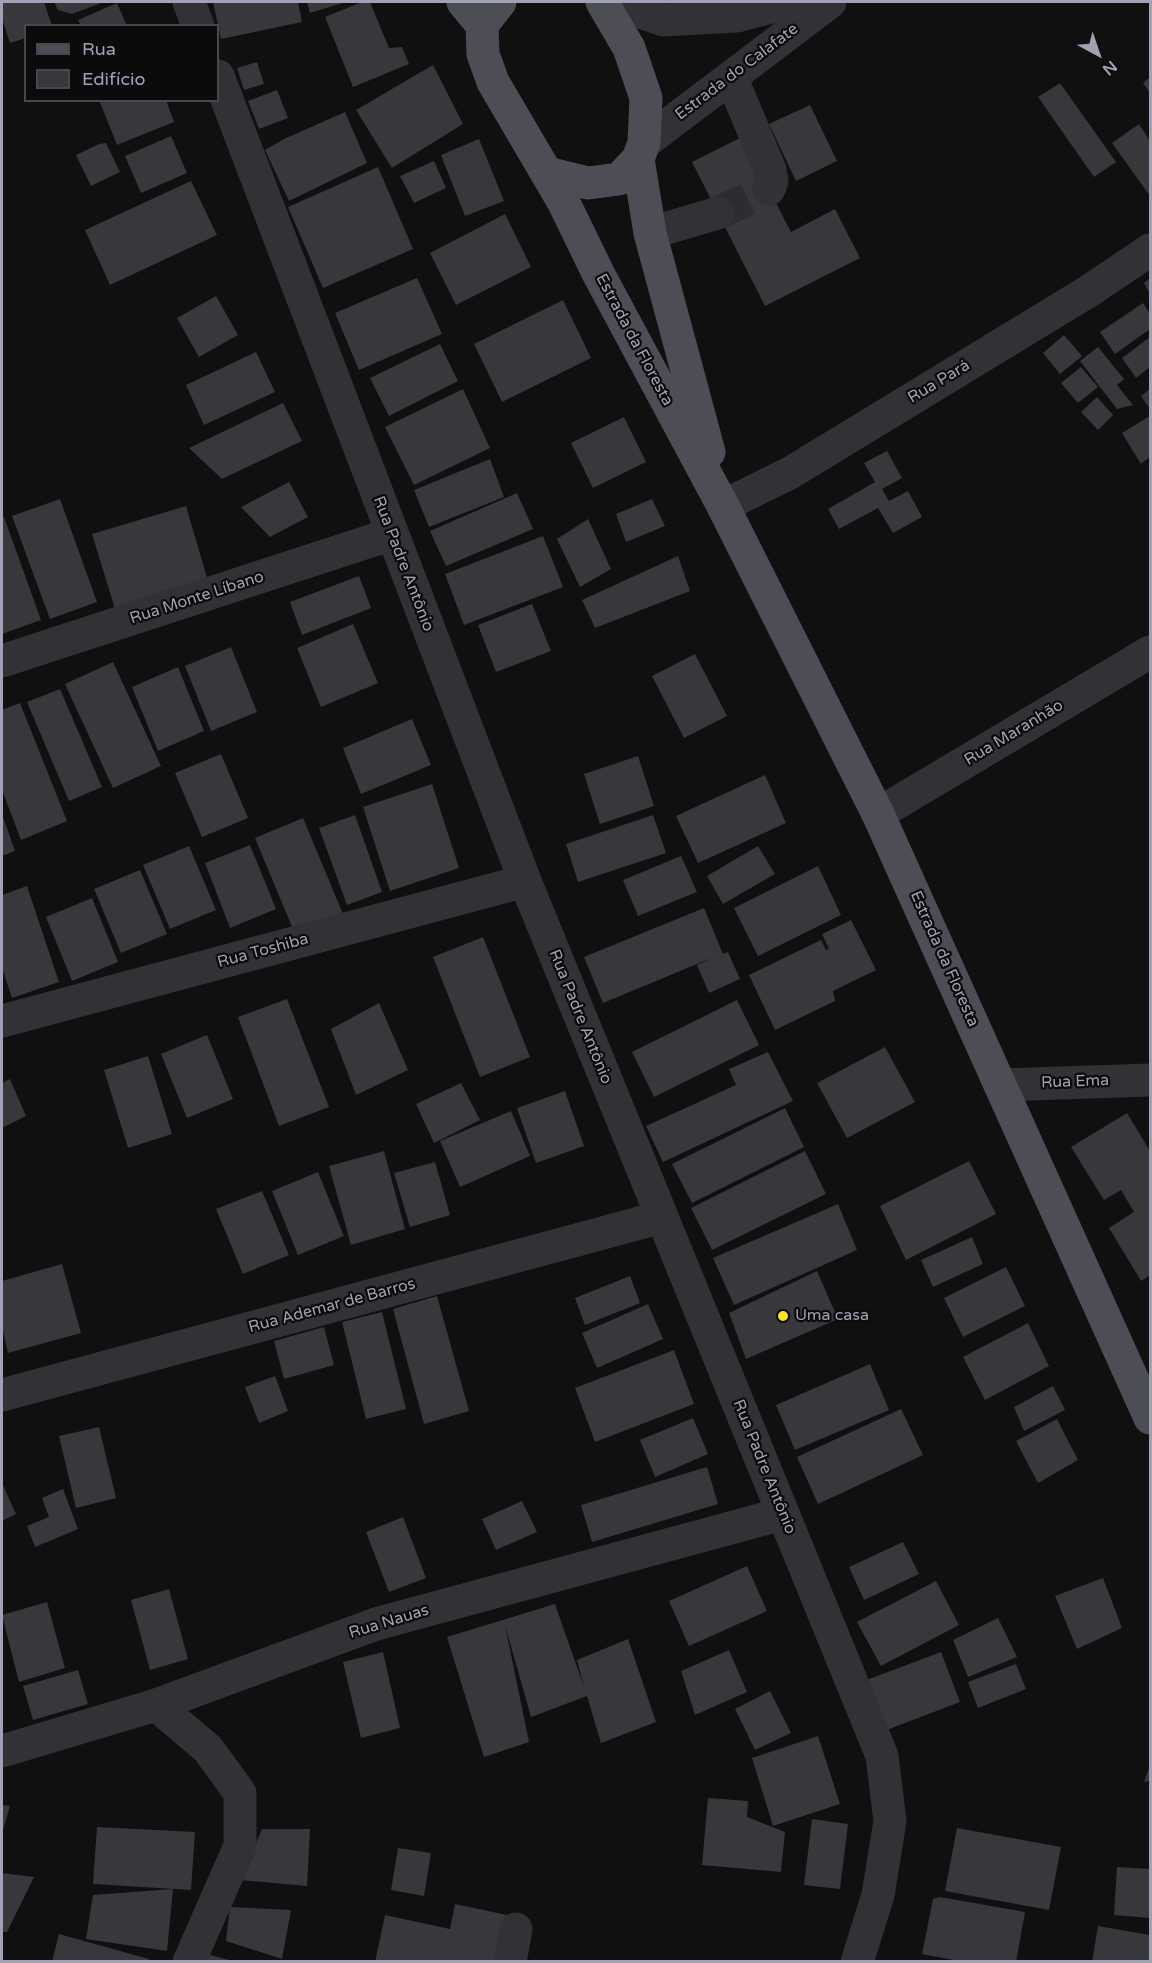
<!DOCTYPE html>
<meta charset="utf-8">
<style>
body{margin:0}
#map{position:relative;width:1152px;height:1963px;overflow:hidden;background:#101011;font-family:"Varela Round",sans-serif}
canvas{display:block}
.frame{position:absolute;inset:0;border:3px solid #a0a2b3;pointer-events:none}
.legend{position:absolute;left:24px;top:24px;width:195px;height:78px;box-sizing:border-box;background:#0b0b0c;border:2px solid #47474f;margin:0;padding:8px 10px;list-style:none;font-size:18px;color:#a0a2b3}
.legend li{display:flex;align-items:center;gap:12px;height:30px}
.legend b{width:30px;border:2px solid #47474f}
.north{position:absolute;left:1068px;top:24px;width:60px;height:60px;-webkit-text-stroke:4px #0b0b0c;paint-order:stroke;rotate:140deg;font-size:16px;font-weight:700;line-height:24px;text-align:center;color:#a0a2b3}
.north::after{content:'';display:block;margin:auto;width:21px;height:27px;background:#a0a2b3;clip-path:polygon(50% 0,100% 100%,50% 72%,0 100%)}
</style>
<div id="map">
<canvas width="1152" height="1963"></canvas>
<div class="frame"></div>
<ul class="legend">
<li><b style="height:8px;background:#4d4d56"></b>Rua</li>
<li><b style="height:16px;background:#37373c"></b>Edifício</li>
</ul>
<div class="north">N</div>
</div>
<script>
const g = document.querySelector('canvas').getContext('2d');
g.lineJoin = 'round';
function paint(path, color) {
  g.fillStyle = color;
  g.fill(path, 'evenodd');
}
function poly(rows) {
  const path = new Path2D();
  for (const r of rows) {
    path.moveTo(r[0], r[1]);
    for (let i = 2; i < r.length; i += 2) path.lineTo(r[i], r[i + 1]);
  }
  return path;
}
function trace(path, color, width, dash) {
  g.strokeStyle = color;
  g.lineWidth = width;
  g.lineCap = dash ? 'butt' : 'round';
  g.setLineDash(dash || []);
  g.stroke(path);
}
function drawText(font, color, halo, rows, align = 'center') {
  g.font = font + ' "Varela Round",sans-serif';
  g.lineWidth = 4.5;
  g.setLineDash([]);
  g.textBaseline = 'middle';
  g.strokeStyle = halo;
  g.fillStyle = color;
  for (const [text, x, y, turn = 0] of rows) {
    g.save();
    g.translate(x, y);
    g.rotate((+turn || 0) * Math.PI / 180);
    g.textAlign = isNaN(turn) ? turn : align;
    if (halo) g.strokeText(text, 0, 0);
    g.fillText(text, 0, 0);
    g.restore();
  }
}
paint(poly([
 [2,2,44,2,52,26,26,26,26,38,10,43,2,18],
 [54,2,104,2,72,14,58,10],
 [213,2,298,2,302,22,221,39],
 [307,2,346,2,310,13],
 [362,2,370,2,389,48,402,47,409,64,353,87,325,17],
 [117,3,127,26,81,26,78,20],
 [257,62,264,84,244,90,237,68],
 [433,65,463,124,392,168,356,110],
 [1150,77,1150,93,1143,83],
 [1060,83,1116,162,1094,177,1038,97],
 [277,90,288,118,259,129,248,101],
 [99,100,166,100,174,122,117,145],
 [810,105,837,161,796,181,769,124],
 [345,112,367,163,289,201,265,150,284,139],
 [1139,124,1150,141,1150,196,1112,143],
 [171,136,187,173,141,193,125,156],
 [742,137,791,232,835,209,860,258,765,306,692,162],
 [479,139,504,201,465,216,441,155],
 [106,143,120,172,91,186,76,155,99,144],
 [434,161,446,188,414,203,400,176],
 [378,167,413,249,323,288,288,207],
 [191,181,217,235,110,285,85,230],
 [505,214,531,267,456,305,430,253],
 [417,278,442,334,359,370,335,313],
 [1150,278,1150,294,1144,283],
 [216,296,238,335,199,357,177,318],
 [563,300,591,358,502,402,474,344],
 [1143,303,1150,314,1150,329,1115,354,1100,332],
 [1064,335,1082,356,1060,374,1043,353],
 [1150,337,1150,367,1136,378,1122,358],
 [440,344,458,381,389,416,370,378],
 [1098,347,1124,379,1117,385,1133,405,1117,409,1080,361],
 [256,352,275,392,204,425,186,385],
 [1081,367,1098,387,1078,403,1061,383],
 [463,389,490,448,414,485,385,427],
 [1150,389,1150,409,1141,396],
 [1097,397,1113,415,1098,430,1081,412],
 [283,403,302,441,222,479,189,448],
 [1150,416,1150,457,1141,464,1122,433],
 [624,417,646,462,593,488,571,443],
 [887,451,902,478,882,489,889,501,908,491,922,517,893,533,878,508,839,529,828,509,875,482,864,463],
 [490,459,504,497,429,527,414,490],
 [289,482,308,517,270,537,241,507],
 [517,493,533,529,446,566,430,531],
 [60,499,97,602,50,619,12,516],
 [652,499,665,526,626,542,616,514],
 [186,506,208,581,115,609,92,534],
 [4,517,41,620,2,634,2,518],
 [588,519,611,569,580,587,557,539],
 [543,536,563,587,464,625,445,574],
 [678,556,690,591,595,628,582,600],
 [359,576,371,608,302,635,290,602],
 [532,604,551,651,496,672,478,625],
 [353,624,378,683,321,707,297,648],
 [231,647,257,712,211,731,185,666],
 [695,654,727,716,684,738,652,676],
 [113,662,161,766,113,788,65,684],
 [178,667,204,731,158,751,132,687],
 [60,689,102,787,69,801,27,702],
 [20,703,67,821,21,840,2,790,2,710],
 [412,719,431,765,361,794,343,748],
 [221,754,248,818,202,837,175,773],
 [638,756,654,806,600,824,584,774],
 [765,775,786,823,698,863,676,816],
 [432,784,459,868,390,891,363,807],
 [2,814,15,851,2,856],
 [355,815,382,892,347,905,319,828],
 [653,815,666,853,578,882,566,844],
 [303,818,343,914,295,934,255,838],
 [250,845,276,909,230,928,205,863],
 [189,846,216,910,170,929,143,865],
 [758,846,775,874,723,904,707,876],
 [681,856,697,892,638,916,623,880],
 [818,866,841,915,758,956,734,908],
 [140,870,167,934,121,953,94,889],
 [27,886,59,982,12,998,2,968,2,895],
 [92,898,118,962,72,981,46,917],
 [704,908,723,954,728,952,740,979,709,993,697,965,714,957,603,1003,584,957],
 [851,920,876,970,833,991,835,1001,775,1030,749,975,821,940,826,950,829,949,822,934],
 [483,937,530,1057,480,1077,433,957],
 [287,999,329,1107,279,1126,238,1017],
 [737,1000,759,1045,654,1097,632,1052],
 [379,1003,408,1070,356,1095,331,1029],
 [207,1035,233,1099,187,1118,161,1054],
 [885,1047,915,1102,847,1138,817,1083],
 [768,1052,793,1101,663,1162,646,1126,736,1085,729,1069],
 [148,1056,172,1134,128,1148,104,1070],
 [10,1079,26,1116,2,1128,2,1083],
 [461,1083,480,1120,434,1143,416,1104],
 [565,1091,584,1146,536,1163,517,1108],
 [785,1108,804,1147,692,1203,672,1164],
 [511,1111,530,1156,460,1187,440,1141],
 [1127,1113,1150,1151,1150,1275,1141,1281,1109,1228,1134,1212,1121,1190,1104,1200,1071,1147],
 [384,1151,405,1229,351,1245,329,1166],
 [805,1151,826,1194,712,1250,691,1208],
 [969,1161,996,1214,906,1260,880,1206],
 [435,1162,450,1215,410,1227,394,1173],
 [318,1172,344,1236,298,1255,272,1191],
 [262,1191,289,1255,243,1274,216,1209],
 [838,1204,857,1250,734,1305,713,1258],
 [972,1237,983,1264,933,1287,921,1260],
 [62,1264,81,1333,8,1353,2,1327,2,1281],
 [1006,1267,1025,1306,963,1337,944,1298],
 [817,1271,838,1319,746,1359,729,1313],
 [630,1276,640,1303,585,1325,575,1298],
 [437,1296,469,1411,424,1424,393,1309],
 [648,1304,663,1339,597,1368,582,1333],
 [382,1312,406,1409,366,1419,342,1322],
 [1028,1323,1049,1366,985,1400,963,1357],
 [324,1327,334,1365,284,1379,274,1341],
 [674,1350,694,1404,595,1442,575,1388],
 [870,1364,889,1410,795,1450,776,1405],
 [275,1376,288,1411,259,1423,245,1387],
 [1053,1386,1065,1410,1024,1431,1014,1407],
 [901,1409,923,1455,818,1504,797,1457],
 [693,1418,708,1454,655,1477,640,1440],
 [1057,1419,1078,1460,1038,1483,1016,1441],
 [99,1427,116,1498,76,1508,59,1436],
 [707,1467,718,1504,592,1542,581,1505],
 [2,1483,16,1514,2,1521],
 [63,1489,78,1529,35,1547,27,1526,49,1517,42,1498],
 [522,1501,537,1532,496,1550,482,1519],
 [403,1517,426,1578,389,1592,366,1532],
 [903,1542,919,1574,864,1600,849,1567],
 [747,1566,767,1611,689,1646,669,1601],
 [1103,1578,1122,1628,1077,1649,1055,1596],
 [936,1581,959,1625,881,1666,857,1622],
 [169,1589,188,1659,150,1670,131,1600],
 [47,1602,65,1668,19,1682,2,1615],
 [555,1604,584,1687,577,1660,628,1639,656,1722,601,1743,587,1696,531,1717,505,1625,529,1742,484,1757,447,1637],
 [998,1618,1017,1657,968,1677,953,1640],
 [729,1650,747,1692,695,1715,681,1671],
 [383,1652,400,1728,361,1738,343,1662],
 [941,1652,960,1702,884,1731,864,1681],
 [1016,1664,1026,1689,978,1708,968,1682],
 [78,1670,88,1704,33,1720,23,1686],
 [770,1691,791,1733,755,1750,735,1709],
 [818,1736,840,1804,773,1826,752,1758],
 [1150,1765,1150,1781,1144,1782],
 [708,1798,748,1801,747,1817,785,1832,781,1872,702,1865],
 [2,1805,10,1806,2,1833],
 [812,1819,848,1824,840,1889,804,1885],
 [97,1827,195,1832,191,1890,93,1884],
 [957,1828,1061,1847,1049,1910,945,1891],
 [262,1829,310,1829,307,1886,240,1880],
 [398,1848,431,1853,424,1896,391,1890],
 [1117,1867,1150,1869,1150,1918,1114,1915],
 [2,1873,34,1877,7,1932,2,1932],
 [173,1889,167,1951,86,1939,93,1895],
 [940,1897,1025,1912,1016,1962,964,1962,922,1954,933,1899],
 [455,1904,507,1915,497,1962,375,1962,385,1915,450,1929],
 [230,1907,291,1910,282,1959,226,1941],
 [1098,1926,1150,1935,1150,1962,1092,1962],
 [59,1934,149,1959,148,1962,52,1962],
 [206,1954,233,1961,233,1962,206,1962]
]), '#37373c');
trace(poly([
 [718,213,769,189]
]), '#2d2d31', 33, [33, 16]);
trace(poly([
 [189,2,198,26],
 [611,2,663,20,737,16,789,2],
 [218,76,525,881,882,1756,890,1821,878,1895,857,1962],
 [731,77,770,170,772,181,769,189],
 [644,143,830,2],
 [650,233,718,213],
 [723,506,790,473,1089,291,1150,250],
 [2,661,392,534],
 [878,814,1150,652],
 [2,1021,525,881],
 [1000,1085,1150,1080],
 [2,1395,662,1217],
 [156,1705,208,1749,240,1793,240,1846,189,1962],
 [2,1751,156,1705,376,1624,782,1514],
 [510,1962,516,1929]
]), '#313136', 33);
trace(poly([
 [463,2,482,25],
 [500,2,482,25,483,54,493,82,564,203,598,273,723,506,878,814,1150,1418],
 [638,159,650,233,709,452],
 [547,173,588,183,619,179,638,159,644,143,646,98,629,48,602,2]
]), '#4d4d56', 33);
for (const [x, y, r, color] of [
 [783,1316,6,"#f9e420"]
]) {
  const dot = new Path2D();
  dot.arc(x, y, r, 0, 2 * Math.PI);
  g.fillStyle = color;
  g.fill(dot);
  trace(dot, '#0b0b0c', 2);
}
drawText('16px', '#a0a2b3', '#0b0b0c', [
 ["Estrada do Calafate",737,72,-37],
 ["Estrada da Floresta",634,340,62],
 ["Rua Pará",939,382,-31],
 ["Rua Padre Antônio",403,564,69],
 ["Rua Monte Líbano",197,598,-18],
 ["Rua Maranhão",1014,733,-31],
 ["Rua Toshiba",263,951,-15],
 ["Estrada da Floresta",944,959,66],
 ["Rua Padre Antônio",580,1017,68],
 ["Rua Ema",1075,1082,-2],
 ["Rua Ademar de Barros",332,1306,-15],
 ["Rua Padre Antônio",764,1467,68],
 ["Rua Nauas",389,1622,-17]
]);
drawText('16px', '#a0a2b3', '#0b0b0c', [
 ["Uma casa",795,1316]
], 'left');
</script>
